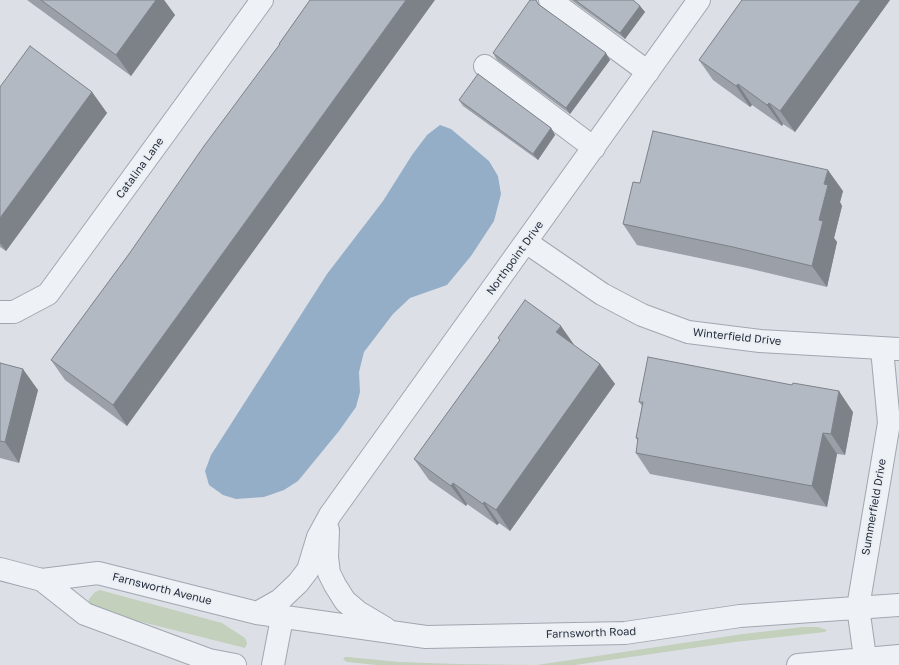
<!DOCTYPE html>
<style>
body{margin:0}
canvas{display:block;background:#dce0e6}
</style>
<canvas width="899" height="665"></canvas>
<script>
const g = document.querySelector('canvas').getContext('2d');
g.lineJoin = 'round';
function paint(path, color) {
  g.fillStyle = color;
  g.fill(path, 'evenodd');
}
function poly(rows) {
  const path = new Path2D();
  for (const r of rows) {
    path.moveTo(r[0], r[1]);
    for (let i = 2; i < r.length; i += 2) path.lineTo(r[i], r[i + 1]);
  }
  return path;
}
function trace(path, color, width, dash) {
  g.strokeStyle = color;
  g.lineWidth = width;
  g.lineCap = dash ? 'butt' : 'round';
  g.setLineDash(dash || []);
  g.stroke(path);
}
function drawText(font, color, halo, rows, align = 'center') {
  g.font = font + ' "Golos Text",sans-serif';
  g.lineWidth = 4;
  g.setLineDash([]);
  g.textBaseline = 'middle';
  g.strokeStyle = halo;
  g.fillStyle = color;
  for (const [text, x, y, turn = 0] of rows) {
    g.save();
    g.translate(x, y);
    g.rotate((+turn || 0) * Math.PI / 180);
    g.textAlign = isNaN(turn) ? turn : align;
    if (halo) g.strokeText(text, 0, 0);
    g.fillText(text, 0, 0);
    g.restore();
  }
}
paint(poly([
 [100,590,222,623,245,638,247,643,246,646,245,648,94,610,88,603,89,599,95,592],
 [803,627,818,627,827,630,825,632,735,642,575,665,377,665,347,662,343,659,345,657,348,657,399,662,458,664,537,665,743,634]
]), '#c2d0bc');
paint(poly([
 [440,125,451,129,489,161,498,176,501,194,494,221,471,256,447,285,410,298,393,314,364,352,359,372,360,392,356,407,339,431,298,481,284,490,264,497,236,499,223,495,209,485,205,471,211,455,327,274,383,201,412,155,427,135]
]), '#95aec8');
const minor = poly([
 [550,0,648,72],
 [485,66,594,148],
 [526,242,602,294,642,315,688,332,760,341,899,349],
 [0,312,14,312,48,294,262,0],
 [328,530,327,557,329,573,335,585,345,601,358,612,385,628],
 [0,569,42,580,98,573,257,613,426,637,625,633,740,616,899,605],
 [42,580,85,614,209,660,235,665],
 [257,613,280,600,298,583,308,570,318,537,330,515,699,0],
 [273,665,282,618],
 [798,665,899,656],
 [866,665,858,607,889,423,882,349]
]);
trace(minor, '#a1a7b0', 24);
trace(minor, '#eef1f5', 22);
paint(poly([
 [27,0,164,0,175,15,131,76],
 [310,0,127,426,65,380,51,360,129,254,280,45,279,44],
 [571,0,633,0,640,6,645,12,625,39],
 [742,0,890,0,795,132,783,124,782,126,752,105,750,107,713,80,699,60],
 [540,5,610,60,570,114,497,60,493,53],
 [0,87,92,92,107,113,6,251,0,247],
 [459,100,551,128,555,135,538,160,463,106],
 [843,191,840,202,842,206,834,238,837,242,827,287,747,268,637,245,623,224],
 [498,338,575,346,600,364,615,384,510,531,499,523,497,525,467,504,466,506,429,480,414,459,500,340],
 [0,363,38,390,19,463,0,458],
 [639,402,853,412,845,455,837,454,827,507,650,474,636,453,638,441,636,438,642,406]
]), '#9a9fa8');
paint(poly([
 [156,0,164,0,175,15,131,76,116,55],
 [406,0,435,0,127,426,113,405],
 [861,0,890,0,795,132,780,111],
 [640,6,645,12,625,39,620,33],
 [606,53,610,60,570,114,566,108],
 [738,84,752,105,750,107,736,86],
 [92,92,107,113,6,251,0,243,0,218],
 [769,103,783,124,782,126,767,105],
 [551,128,555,135,538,160,533,154],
 [828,170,843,191,840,202,842,206,834,238,837,242,827,287,812,266,824,184],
 [561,326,575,346,556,332],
 [600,364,615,384,510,531,496,510],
 [23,369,38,390,19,463,5,442],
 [839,391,853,412,845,455,831,434],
 [823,433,837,454,827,507,812,486],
 [453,483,467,504,466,506,451,486],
 [484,502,499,523,497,525,483,504]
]), '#7d8288');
const building = poly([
 [41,0,156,0,116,55,41,0],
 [310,0,406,0,113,405,51,360,129,254,204,146,280,44,279,44,310,0],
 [530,0,536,0,538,4,606,53,566,108,493,53,530,0],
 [575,0,633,0,640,6,620,33,575,0],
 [742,0,861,0,780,111,769,103,767,105,738,84,736,86,699,60,742,0],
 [30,46,92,92,0,218,0,87,30,46],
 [478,74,551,128,533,154,459,100,478,74],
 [653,131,828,170,824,184,828,185,819,220,823,221,812,266,733,247,623,224,633,182,640,183,653,131],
 [525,300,561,326,556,332,600,364,496,510,484,502,483,504,453,483,451,486,414,459,500,340,498,338,525,300],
 [648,357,792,385,793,383,839,391,831,434,823,433,812,486,636,453,638,438,636,438,643,402,639,402,648,357],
 [0,363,23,369,5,442,0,441,0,363]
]);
paint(building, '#b3b9c3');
trace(building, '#7d8288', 1);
drawText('11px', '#252e3d', '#ebeff4', [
 ["Catalina Lane",140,168,-54],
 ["Northpoint Drive",515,258,-54],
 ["Winterfield Drive",737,337,6],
 ["Summerfield Drive",874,507,-80],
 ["Farnsworth Avenue",162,589,14],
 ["Farnsworth Road",591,633,-2]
]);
</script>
